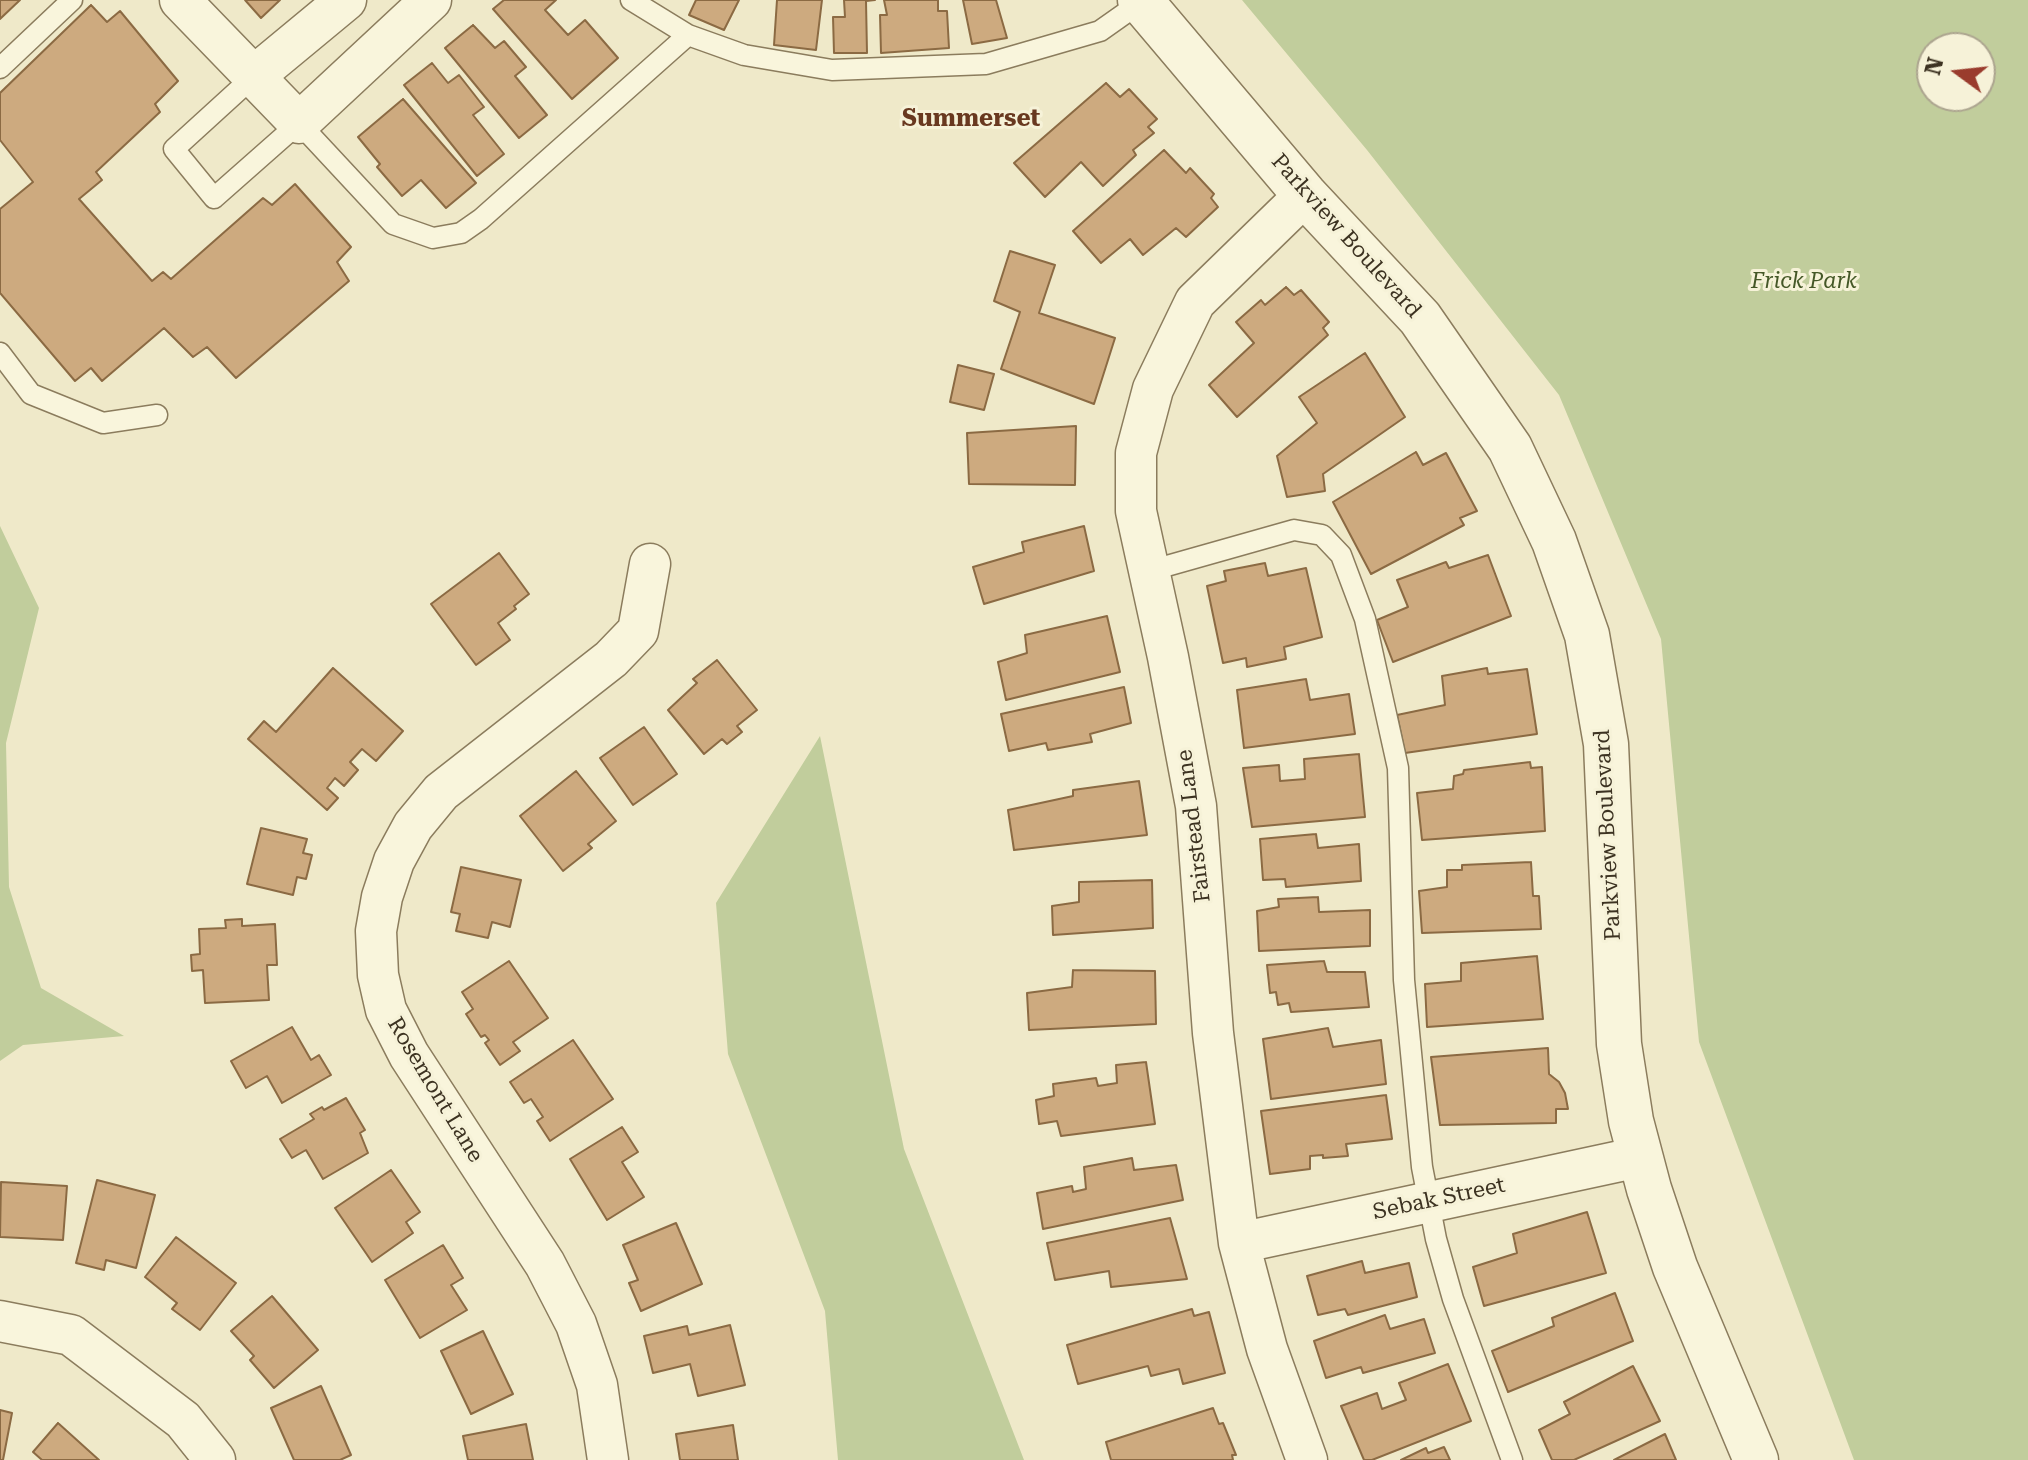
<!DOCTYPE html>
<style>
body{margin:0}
#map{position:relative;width:2028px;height:1460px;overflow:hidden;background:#efe9c9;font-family:"Roboto Serif",serif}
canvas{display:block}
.north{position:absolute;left:1916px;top:32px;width:80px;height:80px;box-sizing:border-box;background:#f6f2d8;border:2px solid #aca58f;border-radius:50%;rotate:285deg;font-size:22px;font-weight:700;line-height:32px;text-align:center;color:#3c3221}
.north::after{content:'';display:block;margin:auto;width:28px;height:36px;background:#9a3c2d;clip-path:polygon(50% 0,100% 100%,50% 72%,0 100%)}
</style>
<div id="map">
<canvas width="2028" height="1460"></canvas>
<div class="north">N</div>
</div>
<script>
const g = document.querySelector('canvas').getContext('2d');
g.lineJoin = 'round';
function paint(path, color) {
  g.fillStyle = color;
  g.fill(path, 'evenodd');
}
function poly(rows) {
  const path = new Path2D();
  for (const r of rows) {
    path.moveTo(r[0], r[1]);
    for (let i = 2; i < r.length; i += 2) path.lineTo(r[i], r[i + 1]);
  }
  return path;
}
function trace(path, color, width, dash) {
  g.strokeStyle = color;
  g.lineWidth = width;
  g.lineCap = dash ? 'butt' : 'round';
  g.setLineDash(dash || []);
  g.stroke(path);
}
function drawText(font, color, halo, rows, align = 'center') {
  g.font = font + ' "Roboto Serif",serif';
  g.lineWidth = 6;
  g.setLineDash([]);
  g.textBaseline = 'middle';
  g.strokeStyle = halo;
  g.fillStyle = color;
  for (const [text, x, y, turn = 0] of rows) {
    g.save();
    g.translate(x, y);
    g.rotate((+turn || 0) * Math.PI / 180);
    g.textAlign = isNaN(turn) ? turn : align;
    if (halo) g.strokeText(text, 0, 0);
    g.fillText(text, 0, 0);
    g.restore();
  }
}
paint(poly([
 [1242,0,2028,0,2028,1460,1854,1460,1699,1042,1661,639,1559,395,1367,150],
 [1932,48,1980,48,1980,96,1932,96],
 [0,526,39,608,6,743,9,887,41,988,124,1036,23,1045,0,1061],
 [820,736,904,1149,1024,1460,838,1460,825,1311,728,1054,716,903]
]), '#c1cd9c');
const building = poly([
 [0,0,20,0,0,19,0,0],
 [245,0,280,0,261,18,245,0],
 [504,0,556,0,545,10,568,35,585,20,618,58,572,99,493,9,504,0],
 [696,0,739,0,724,30,689,15,696,0],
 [777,0,822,0,816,50,774,45,777,0],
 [844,0,875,0,866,1,867,53,834,53,833,17,845,17,844,0],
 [884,0,938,0,938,11,947,11,949,48,881,53,880,15,887,15,884,0],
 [963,0,996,0,1007,38,972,44,963,0],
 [91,5,107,22,120,11,178,81,155,104,160,112,96,172,102,180,79,199,152,281,163,272,171,279,263,198,272,205,295,184,351,247,337,262,349,281,236,378,207,347,193,357,164,328,102,381,91,368,75,381,0,293,0,209,33,182,0,140,0,93,91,5],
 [473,25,495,48,504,41,526,67,515,76,547,115,519,138,445,48,473,25],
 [432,63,448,83,459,75,484,107,473,115,504,154,477,176,404,85,432,63],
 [1106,83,1120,97,1129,89,1157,119,1148,127,1154,133,1133,150,1136,155,1103,186,1081,162,1045,197,1014,163,1106,83],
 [403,99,476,183,446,208,421,180,402,196,377,167,380,164,358,137,403,99],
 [1164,150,1186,173,1190,168,1214,194,1211,198,1218,207,1186,237,1176,228,1143,255,1130,239,1101,263,1073,231,1164,150],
 [1010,251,1055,265,1039,313,1115,338,1094,404,1001,369,1020,312,994,301,1010,251],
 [1286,287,1294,295,1301,290,1329,322,1323,328,1328,335,1237,417,1209,385,1254,343,1236,322,1261,300,1265,305,1286,287],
 [1365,353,1405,417,1323,474,1325,491,1287,497,1277,456,1317,423,1299,397,1365,353],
 [958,365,994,374,984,410,950,402,958,365],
 [1076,426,1075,485,969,484,967,433,1076,426],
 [1416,452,1423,465,1446,453,1477,511,1460,518,1464,525,1371,574,1333,502,1416,452],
 [1084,526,1094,571,984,604,973,567,1024,552,1022,542,1084,526],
 [499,553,529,594,514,606,516,609,498,623,510,640,476,665,431,604,499,553],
 [1488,555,1511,616,1393,662,1377,620,1408,607,1397,580,1446,562,1449,568,1488,555],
 [1265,563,1268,576,1306,568,1322,637,1284,647,1286,659,1247,667,1246,658,1223,663,1207,586,1226,581,1224,571,1265,563],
 [1107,616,1120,672,1006,700,998,662,1027,653,1025,635,1107,616],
 [717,660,757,710,737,726,742,732,727,744,722,739,704,754,668,710,697,683,693,679,717,660],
 [333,668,403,731,376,761,362,749,350,762,358,770,344,786,335,778,327,788,338,798,327,810,248,739,264,721,276,732,333,668],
 [1487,668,1488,674,1527,669,1537,734,1405,753,1397,715,1445,705,1442,676,1487,668],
 [1306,679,1310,700,1349,694,1355,734,1244,748,1237,690,1306,679],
 [1124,687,1131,723,1090,734,1092,742,1048,750,1046,743,1009,751,1001,714,1124,687],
 [644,727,677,774,633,805,600,758,644,727],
 [1359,754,1365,817,1252,827,1243,768,1279,765,1280,781,1305,779,1304,759,1359,754],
 [1530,762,1531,768,1542,767,1545,831,1422,840,1417,793,1453,789,1454,776,1463,774,1464,770,1530,762],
 [576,771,616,821,588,844,592,848,563,871,520,816,576,771],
 [1139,781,1147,835,1014,850,1008,810,1073,796,1073,790,1139,781],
 [261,828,307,839,303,853,312,855,306,879,297,877,293,895,247,884,261,828],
 [1316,834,1318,848,1359,844,1361,881,1286,887,1285,879,1263,880,1260,839,1316,834],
 [1531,862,1533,896,1539,896,1541,929,1422,933,1419,891,1447,887,1447,870,1462,870,1462,865,1531,862],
 [461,867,521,880,510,927,492,922,488,938,456,931,460,914,451,912,461,867],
 [1152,880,1153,928,1053,935,1052,906,1079,902,1079,882,1152,880],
 [1318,897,1319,912,1370,910,1370,946,1259,951,1257,911,1279,907,1278,899,1318,897],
 [242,919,242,926,275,924,277,965,267,965,269,1000,205,1003,203,970,192,971,191,955,200,954,199,929,226,928,225,920,242,919],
 [1537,956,1543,1019,1427,1027,1425,984,1461,981,1461,963,1537,956],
 [509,961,548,1018,513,1042,520,1051,500,1065,485,1043,489,1040,485,1035,481,1037,466,1014,473,1009,462,992,509,961],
 [1324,961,1327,972,1365,972,1369,1007,1291,1012,1289,1003,1278,1005,1276,992,1270,993,1267,965,1324,961],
 [1073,970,1155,971,1156,1024,1029,1030,1027,993,1072,987,1073,970],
 [292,1027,311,1060,319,1055,331,1075,282,1103,267,1076,246,1088,231,1061,292,1027],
 [1328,1028,1333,1047,1381,1040,1386,1084,1271,1099,1263,1039,1328,1028],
 [573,1040,613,1099,550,1141,537,1121,543,1117,531,1099,524,1103,510,1082,573,1040],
 [1548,1048,1549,1074,1559,1082,1565,1093,1568,1109,1556,1109,1556,1123,1440,1125,1431,1057,1548,1048],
 [1146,1062,1155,1124,1061,1136,1057,1121,1039,1124,1036,1100,1054,1096,1053,1084,1096,1078,1098,1086,1117,1083,1116,1065,1146,1062],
 [1386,1095,1392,1139,1346,1144,1348,1156,1323,1158,1323,1155,1310,1156,1310,1169,1270,1174,1261,1111,1386,1095],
 [346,1098,365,1130,360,1133,368,1153,323,1179,306,1150,292,1158,280,1139,314,1119,310,1114,322,1107,324,1110,346,1098],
 [622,1127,638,1152,622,1162,644,1197,607,1220,570,1159,622,1127],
 [1132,1158,1134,1170,1176,1165,1183,1200,1043,1229,1037,1193,1072,1186,1073,1192,1086,1189,1084,1167,1132,1158],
 [391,1170,420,1212,406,1222,413,1233,372,1262,335,1208,391,1170],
 [97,1180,155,1195,136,1268,106,1260,104,1270,76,1263,97,1180],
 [1,1182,67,1186,63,1240,0,1237,1,1182],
 [1587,1212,1606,1273,1484,1306,1473,1267,1517,1253,1513,1234,1587,1212],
 [1170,1218,1187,1279,1111,1287,1109,1271,1055,1280,1047,1243,1170,1218],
 [676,1223,702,1284,641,1311,629,1283,638,1280,623,1245,676,1223],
 [176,1237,236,1283,200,1330,172,1309,177,1303,145,1277,176,1237],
 [443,1245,463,1278,451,1285,467,1310,420,1338,385,1280,443,1245],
 [1362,1261,1365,1273,1409,1263,1417,1297,1348,1315,1345,1309,1318,1315,1307,1276,1362,1261],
 [1615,1293,1633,1341,1508,1392,1492,1351,1554,1326,1552,1318,1615,1293],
 [272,1296,318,1350,274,1388,250,1360,254,1356,231,1331,272,1296],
 [1192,1309,1194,1316,1209,1312,1225,1373,1183,1384,1179,1369,1151,1376,1148,1366,1078,1384,1067,1345,1192,1309],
 [1385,1315,1390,1329,1424,1319,1435,1353,1363,1373,1361,1367,1326,1378,1314,1341,1385,1315],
 [730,1325,745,1385,698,1396,690,1364,653,1373,644,1336,687,1326,689,1335,730,1325],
 [483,1331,513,1394,471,1414,441,1351,483,1331],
 [1448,1364,1471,1421,1372,1460,1364,1460,1341,1406,1377,1393,1382,1409,1406,1400,1399,1383,1448,1364],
 [1633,1366,1660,1421,1574,1460,1552,1460,1539,1430,1570,1414,1564,1402,1633,1366],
 [321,1386,351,1455,340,1460,294,1460,271,1408,321,1386],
 [1213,1408,1219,1424,1223,1423,1236,1455,1232,1455,1233,1460,1111,1460,1106,1442,1213,1408],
 [0,1410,12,1413,3,1460,0,1460,0,1410],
 [58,1423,99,1460,42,1460,33,1452,58,1423],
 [526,1424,533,1460,468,1460,463,1436,526,1424],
 [733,1425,738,1460,680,1460,676,1434,733,1425],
 [1665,1434,1676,1460,1614,1460,1665,1434],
 [1444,1447,1450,1460,1401,1460,1426,1448,1428,1453,1444,1447]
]);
paint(building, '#cdaa7f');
trace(building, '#8b6a43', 2);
const service = poly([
 [631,0,688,35,744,55,832,70,986,64,1100,31,1141,2],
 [0,68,72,0],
 [253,77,174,149,214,198,299,123,393,224,433,238,461,233,481,219,688,35],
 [0,353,31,394,103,423,157,415],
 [1149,571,1294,530,1322,535,1341,555,1365,619,1398,768,1404,980,1422,1167,1436,1239,1453,1299,1512,1460]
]);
const minor = poly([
 [180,0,299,123,431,0],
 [253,77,346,0],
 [1305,195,1195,302,1153,389,1136,453,1136,511,1168,657,1196,806,1213,1033,1239,1243,1267,1349,1307,1460],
 [1239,1243,1639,1157],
 [0,1321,71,1335,183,1420,215,1460],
 [608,1460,597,1385,576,1324,545,1264,409,1055,386,1010,378,975,376,931,382,897,394,861,413,826,441,792,611,659,638,631,650,564]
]);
const tertiary = poly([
 [1140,0,1305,195,1420,318,1510,448,1554,541,1587,635,1606,744,1619,1044,1631,1121,1649,1189,1675,1267,1756,1460]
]);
trace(service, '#8b7c5d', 23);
trace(minor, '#8b7c5d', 43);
trace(tertiary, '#8b7c5d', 47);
trace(service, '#f9f5dc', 20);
trace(minor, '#f9f5dc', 40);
trace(tertiary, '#f9f5dc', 44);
drawText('22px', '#3c3221', '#f6f2d8', [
 ["Parkview Boulevard",1346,236,48],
 ["Fairstead Lane",1194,826,-97],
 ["Parkview Boulevard",1608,835,-93],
 ["Rosemont Lane",435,1090,59],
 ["Sebak Street",1439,1199,-12]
]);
drawText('italic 22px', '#455827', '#f6f2d8', [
 ["Frick Park",1804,282]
]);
drawText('bold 24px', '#693920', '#f6f2d8', [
 ["Summerset",971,119]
]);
</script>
